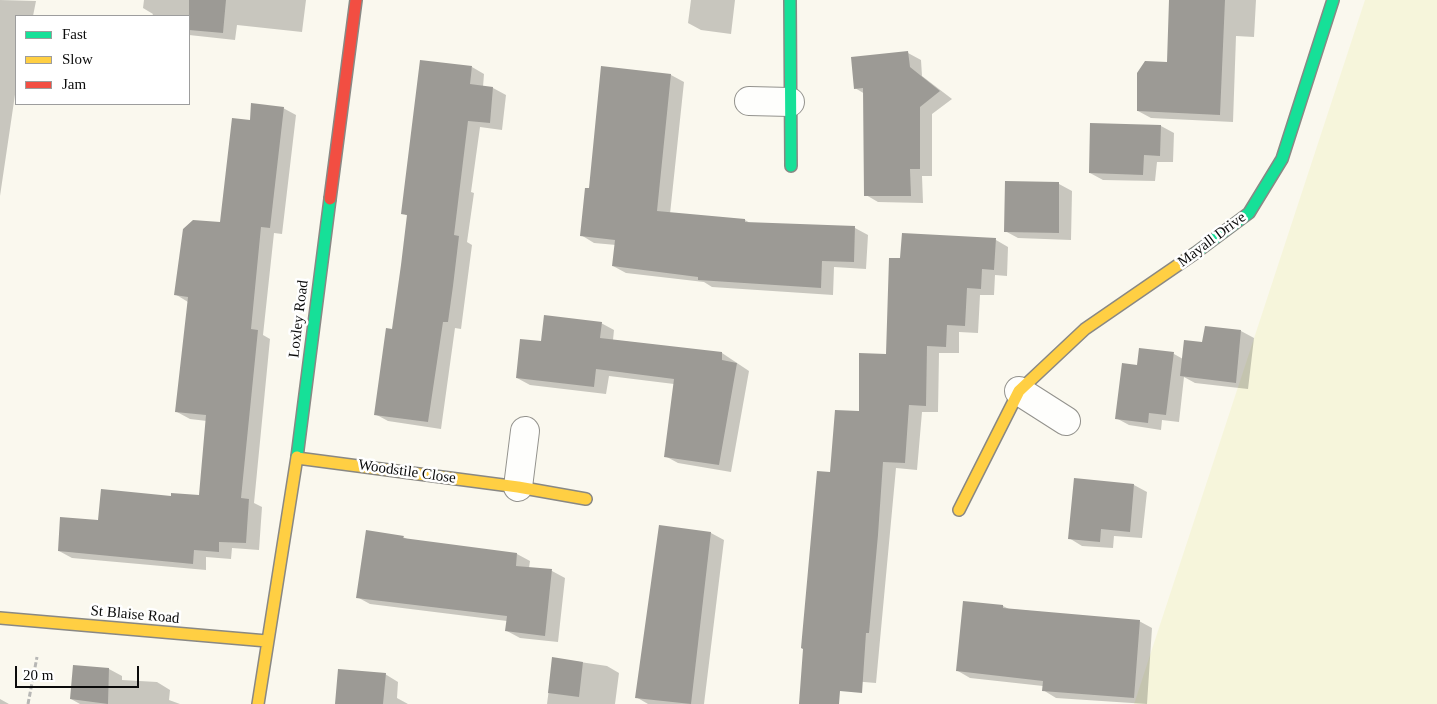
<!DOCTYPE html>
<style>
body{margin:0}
#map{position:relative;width:1437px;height:704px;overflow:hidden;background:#faf8ee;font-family:"Times New Roman",serif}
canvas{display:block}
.legend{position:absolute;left:15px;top:15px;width:175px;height:90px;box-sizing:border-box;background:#fff;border:1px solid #9d9d9d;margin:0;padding:6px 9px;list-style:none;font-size:15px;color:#0b0b0b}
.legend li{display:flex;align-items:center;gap:10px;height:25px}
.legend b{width:25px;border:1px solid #9d9d9d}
.scale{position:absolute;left:15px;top:666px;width:124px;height:22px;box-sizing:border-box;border:2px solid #0b0b0b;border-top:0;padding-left:6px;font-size:15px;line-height:18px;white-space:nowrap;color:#0b0b0b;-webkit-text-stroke:4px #fff;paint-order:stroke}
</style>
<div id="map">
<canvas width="1437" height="704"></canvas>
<ul class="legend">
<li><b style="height:6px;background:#16e098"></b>Fast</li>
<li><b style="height:6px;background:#ffcf43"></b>Slow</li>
<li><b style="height:6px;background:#f24e42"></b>Jam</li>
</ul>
<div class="scale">20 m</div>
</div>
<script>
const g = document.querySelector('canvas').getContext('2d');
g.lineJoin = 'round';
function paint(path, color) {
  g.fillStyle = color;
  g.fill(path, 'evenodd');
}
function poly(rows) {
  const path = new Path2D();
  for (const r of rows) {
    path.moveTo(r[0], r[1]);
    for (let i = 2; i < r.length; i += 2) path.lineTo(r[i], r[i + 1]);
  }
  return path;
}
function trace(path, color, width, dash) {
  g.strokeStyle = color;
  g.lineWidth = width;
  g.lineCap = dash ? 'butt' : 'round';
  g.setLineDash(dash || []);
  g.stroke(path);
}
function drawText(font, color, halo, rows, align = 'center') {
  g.font = font + ' "Times New Roman",serif';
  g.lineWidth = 5;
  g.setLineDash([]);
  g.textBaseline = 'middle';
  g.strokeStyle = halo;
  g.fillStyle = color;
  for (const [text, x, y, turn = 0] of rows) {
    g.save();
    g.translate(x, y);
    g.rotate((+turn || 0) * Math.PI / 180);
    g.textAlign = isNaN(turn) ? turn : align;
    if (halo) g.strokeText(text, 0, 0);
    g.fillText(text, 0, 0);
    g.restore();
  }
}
paint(poly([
 [1365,0,1437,0,1437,704,1134,704]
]), '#f6f5db');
paint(poly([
 [0,0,36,1,33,16,16,16,16,88,0,196],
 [144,0,306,0,302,32,237,25,235,40,189,35,189,16,152,16,153,14,143,8],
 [691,0,735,0,731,34,701,30,688,23],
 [1170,0,1256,0,1254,37,1236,36,1233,122,1151,118,1138,111,1168,63],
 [908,53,921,60,922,76,952,99,932,114,932,176,922,176,923,203,878,202,866,195,865,94,855,88],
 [472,67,484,74,483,87,493,88,506,95,502,130,480,127,471,192,474,193,467,242,472,245,461,329,455,328,441,429,388,421,375,414,393,331,408,216,403,213],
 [602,68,671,75,684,82,670,214,745,220,750,223,855,228,868,235,866,269,834,267,833,295,712,287,704,282,626,273,613,266,616,245,594,243,581,235,590,190],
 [283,108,296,115,282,234,274,233,263,335,270,339,254,503,262,507,259,550,232,548,231,559,206,557,206,570,72,558,59,551,99,522,172,497,201,496,207,421,190,419,177,412,188,302,175,294,221,223,251,121],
 [1092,124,1161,126,1174,133,1173,162,1157,162,1155,181,1103,180,1090,173],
 [1059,184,1072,191,1071,240,1018,238,1005,231],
 [996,240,1008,247,1007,276,995,275,994,295,980,295,978,333,959,332,959,353,939,353,938,412,922,412,917,470,896,468,876,683,816,678,831,473,888,355,901,260],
 [601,323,614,330,613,340,722,353,749,371,731,472,678,463,665,456,674,384,609,376,606,394,530,385,517,378,543,342],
 [1241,331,1254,338,1248,389,1195,383,1184,377,1179,422,1162,420,1161,430,1129,425,1116,418,1138,366,1174,354,1183,359,1204,343],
 [1075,479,1134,485,1147,492,1142,538,1114,536,1113,548,1082,546,1069,538],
 [660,527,711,533,724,540,704,704,648,704,636,697],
 [403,537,409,540,517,554,530,561,529,568,552,571,565,578,558,642,520,638,507,631,507,621,370,604,357,597],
 [1003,606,1009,609,1139,621,1152,628,1147,704,1056,698,1043,690,1043,686,970,678,958,671],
 [553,658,607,666,619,673,615,704,547,704],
 [109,669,122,676,122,680,157,682,170,690,169,700,180,704,80,704,71,699],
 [385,674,398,682,397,698,408,704,337,704],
 [0,699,9,704,0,704]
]), '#0003');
paint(poly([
 [189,0,226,0,223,33,189,30],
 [1169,0,1225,0,1220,115,1137,111,1137,73,1145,61,1167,62],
 [908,51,910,67,940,91,920,107,920,169,910,169,911,196,864,196,863,88,854,89,851,57],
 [420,60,472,66,470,84,493,87,490,123,468,121,454,235,459,236,453,286,448,322,443,322,428,422,374,415,386,328,392,329,401,265,407,215,401,214],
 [601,66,671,74,657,211,745,219,745,222,855,226,854,262,822,261,821,288,698,280,698,277,612,266,615,240,580,236,585,188,589,188],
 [251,103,284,107,270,228,261,227,251,329,258,330,241,498,249,499,246,543,219,542,219,552,194,550,193,564,58,551,60,517,98,520,101,489,171,496,171,493,199,495,206,415,175,412,188,297,174,295,183,229,193,220,220,222,232,118,250,120],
 [1090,123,1161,125,1160,156,1144,155,1143,175,1089,173],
 [1005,181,1059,182,1059,233,1004,232],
 [902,233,996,238,994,270,982,269,981,289,967,288,965,326,947,325,946,347,927,346,926,406,909,405,905,463,883,462,878,535,869,633,866,633,862,693,840,691,839,704,799,704,803,649,801,648,817,471,830,472,835,410,859,411,859,353,886,354,889,258,900,258],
 [544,315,602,322,600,338,722,352,722,360,737,363,719,465,664,457,674,379,596,369,594,387,516,378,520,339,541,341],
 [1205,326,1241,330,1236,383,1180,376,1184,340,1202,342],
 [1139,348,1174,352,1166,415,1149,413,1148,423,1115,419,1122,363,1137,365],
 [1074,478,1134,484,1130,532,1101,529,1100,542,1068,539],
 [659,525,711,532,691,704,635,698],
 [366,530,404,536,403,538,517,553,516,566,552,569,545,636,505,631,507,616,356,598],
 [963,601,1003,605,1003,608,1140,620,1134,698,1042,691,1043,681,956,671],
 [552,657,583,662,579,697,548,693],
 [73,665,109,668,108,704,70,699],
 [338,669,386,673,383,704,335,704]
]), '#9c9a95');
const street = poly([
 [749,101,790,102],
 [1019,391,1066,421],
 [518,487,525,431]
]);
const fast = poly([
 [790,0,791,166],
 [1194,254,1249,213,1282,159,1333,0],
 [297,457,330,199]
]);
const slow = poly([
 [297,458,518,487,586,499],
 [959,510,1019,391,1085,329,1194,254],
 [0,618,267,641],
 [258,704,297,457]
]);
const jam = poly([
 [330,199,356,0]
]);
trace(street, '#93928d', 30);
trace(fast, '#898884', 14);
trace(slow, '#898884', 14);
trace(jam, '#898884', 14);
trace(poly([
 [28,704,37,657]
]), '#b7b7b5', 3, [5, 2.5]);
trace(street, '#fefefc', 28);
trace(fast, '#16e098', 11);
trace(slow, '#ffcf43', 11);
trace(jam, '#f24e42', 11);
drawText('15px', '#0b0b0b', '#fff', [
 ["Mayall Drive",1212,240,-37],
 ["Loxley Road",299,319,-83],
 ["Woodstile Close",407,472,8],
 ["St Blaise Road",135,615,5]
]);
</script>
